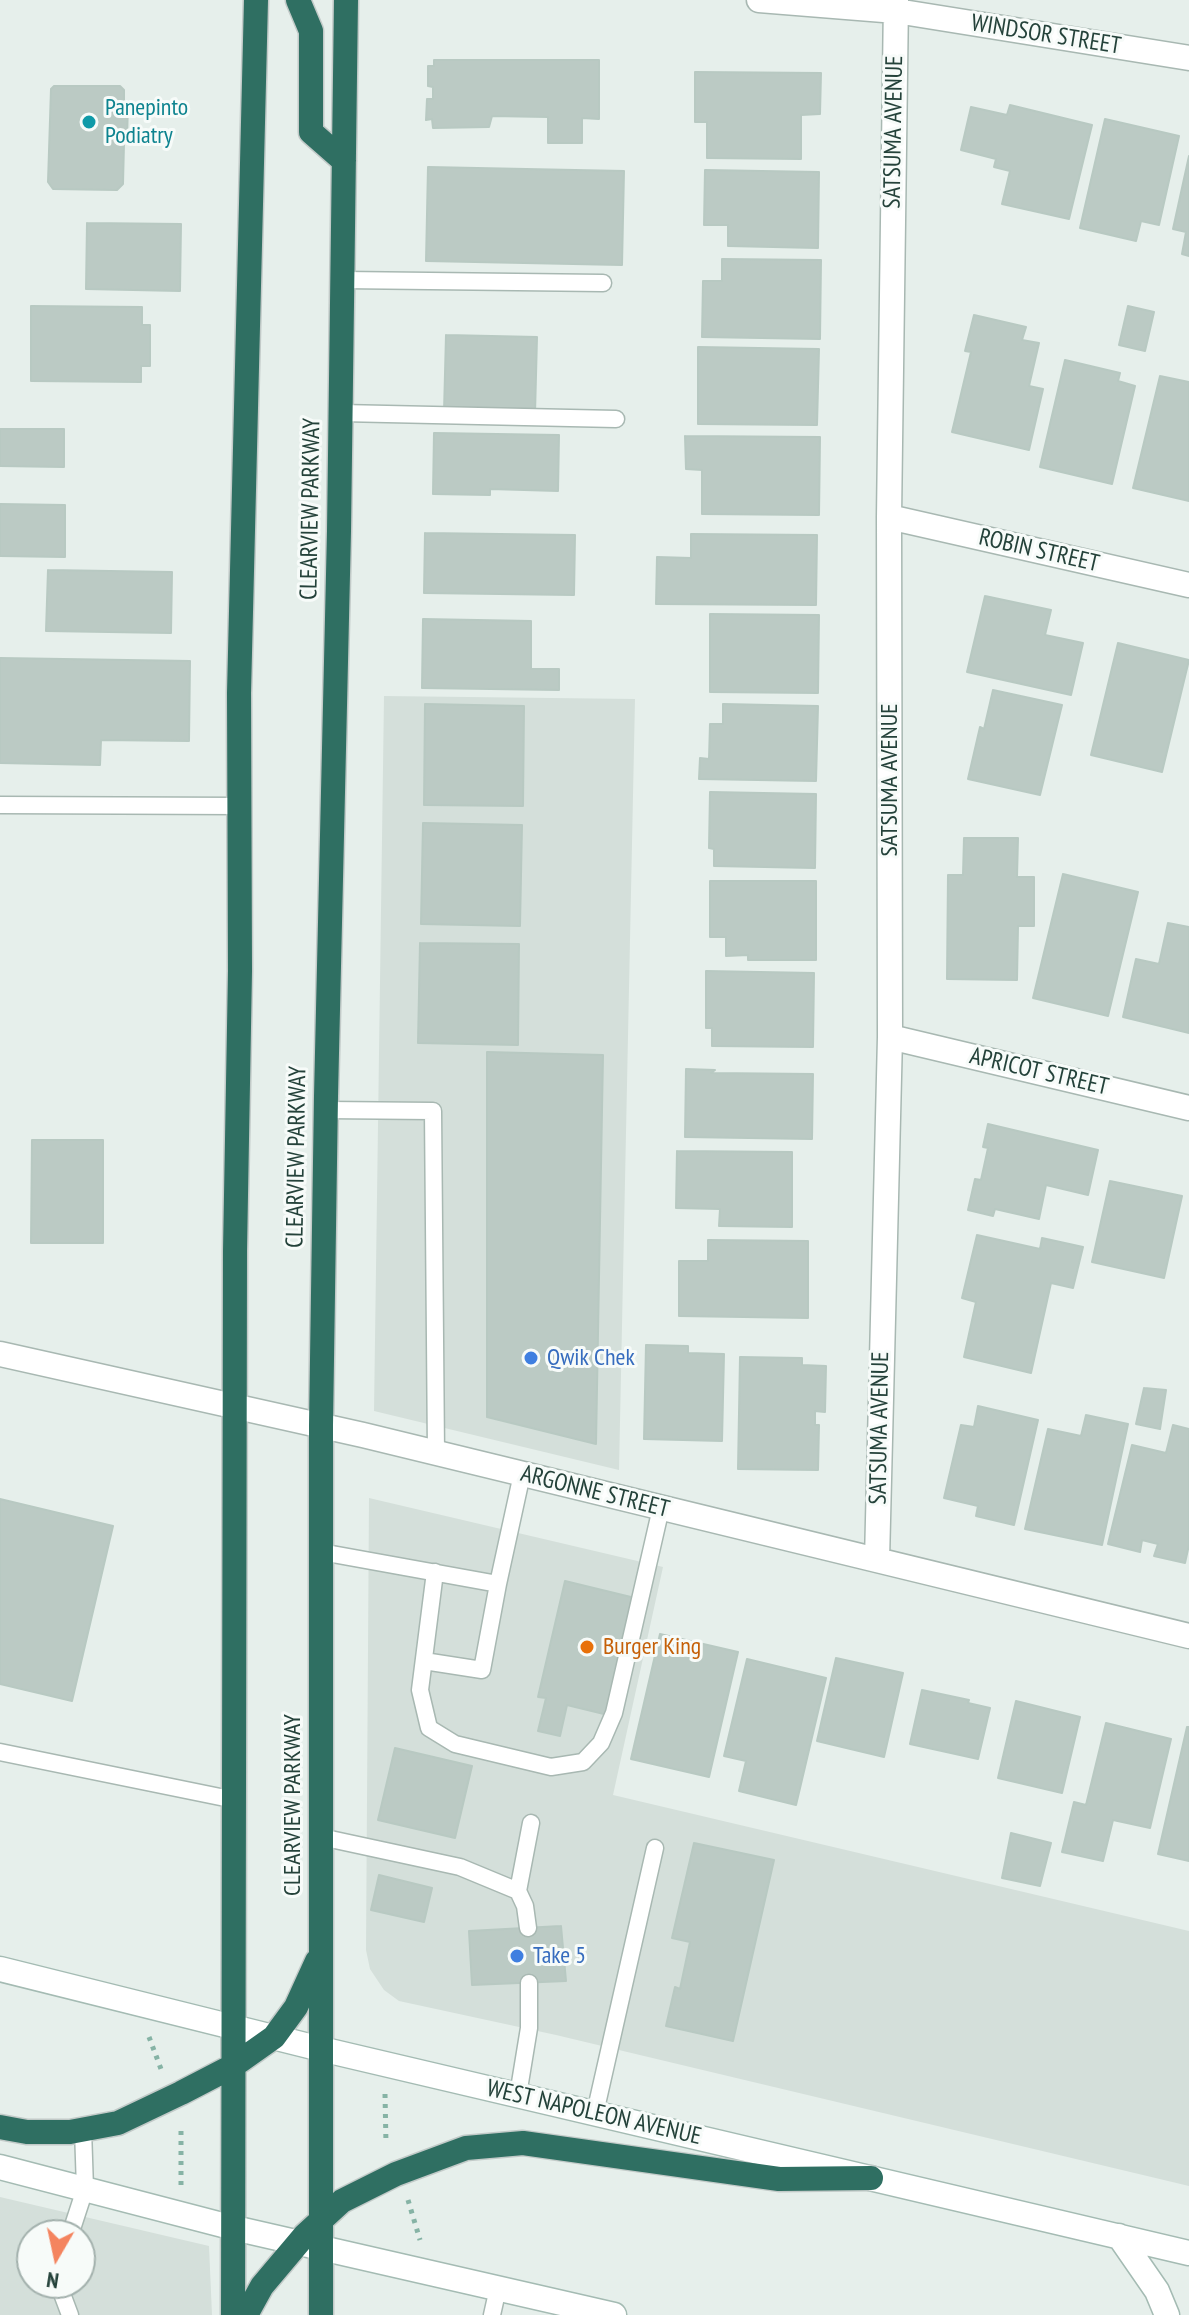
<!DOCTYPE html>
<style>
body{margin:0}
#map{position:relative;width:1189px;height:2315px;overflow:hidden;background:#e6efeb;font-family:"PT Sans Narrow",sans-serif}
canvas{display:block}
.north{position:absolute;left:16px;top:2219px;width:80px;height:80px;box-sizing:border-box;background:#f7fbf9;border:2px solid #a3b1ad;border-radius:50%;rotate:189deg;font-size:22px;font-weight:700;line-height:32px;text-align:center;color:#24423a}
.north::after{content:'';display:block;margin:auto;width:28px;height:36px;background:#f4845f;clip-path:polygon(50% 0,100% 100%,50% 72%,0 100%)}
</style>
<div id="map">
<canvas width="1189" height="2315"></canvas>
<div class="north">N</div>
</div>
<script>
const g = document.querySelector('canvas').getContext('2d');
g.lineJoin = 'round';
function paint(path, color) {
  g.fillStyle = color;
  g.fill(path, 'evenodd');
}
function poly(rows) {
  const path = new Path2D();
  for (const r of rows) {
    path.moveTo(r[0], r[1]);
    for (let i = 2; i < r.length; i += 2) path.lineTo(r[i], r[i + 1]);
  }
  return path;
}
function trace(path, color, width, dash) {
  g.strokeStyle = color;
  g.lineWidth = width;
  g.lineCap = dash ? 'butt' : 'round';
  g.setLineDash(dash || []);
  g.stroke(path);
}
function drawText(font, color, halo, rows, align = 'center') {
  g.font = font + ' "PT Sans Narrow",sans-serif';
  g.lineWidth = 6;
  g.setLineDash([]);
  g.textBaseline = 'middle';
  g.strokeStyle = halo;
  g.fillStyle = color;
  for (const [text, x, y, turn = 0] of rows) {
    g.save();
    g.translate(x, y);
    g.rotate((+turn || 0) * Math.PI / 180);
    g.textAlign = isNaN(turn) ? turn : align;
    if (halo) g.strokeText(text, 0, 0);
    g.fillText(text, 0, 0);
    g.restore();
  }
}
paint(poly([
 [384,696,635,699,619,1470,374,1411],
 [369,1498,663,1567,613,1795,1189,1931,1189,2186,556,2035,399,2001,384,1990,370,1969,366,1950],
 [0,2197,209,2246,212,2315,0,2315],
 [32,2235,80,2235,80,2283,32,2283]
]), '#d4dfda');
const building = poly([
 [434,60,599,60,599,119,582,118,582,143,548,143,548,117,492,116,489,127,433,128,432,119,426,120,427,99,433,99,433,87,428,86,428,66,434,66,434,60],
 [695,72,821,73,820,114,801,115,801,159,707,158,707,122,695,122,695,72],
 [54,86,120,86,124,90,124,101,128,101,127,142,124,143,123,184,117,190,53,189,48,182,51,89,54,86],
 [1010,105,1092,125,1069,219,1002,204,1010,171,994,167,996,159,961,150,971,107,1007,115,1010,105],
 [1105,119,1179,136,1159,225,1141,221,1136,241,1080,228,1105,119],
 [1189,156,1189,256,1182,254,1186,232,1173,229,1189,156],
 [428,167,624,171,622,265,426,261,428,167],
 [705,170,819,172,818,248,728,246,728,225,704,225,705,170],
 [87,223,181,224,180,291,86,289,87,223],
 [722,259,821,260,820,339,702,337,703,281,722,281,722,259],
 [31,306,142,307,142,325,150,325,150,366,141,366,141,382,31,381,31,306],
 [1128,306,1154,312,1145,351,1119,345,1128,306],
 [974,315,1026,327,1022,340,1039,343,1029,386,1043,389,1029,450,952,432,971,352,965,351,974,315],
 [446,335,537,337,535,414,444,412,446,335],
 [698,347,819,349,817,425,698,424,698,347],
 [1065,360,1120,373,1118,381,1135,386,1112,484,1040,467,1065,360],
 [1160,376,1189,382,1189,501,1133,488,1160,376],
 [0,429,64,429,64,467,0,466,0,429],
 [434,433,559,435,558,491,490,489,490,495,433,494,434,433],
 [685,436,820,437,819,515,702,514,702,470,686,469,685,436],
 [0,504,65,505,65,557,0,556,0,504],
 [425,533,575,535,574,595,424,593,425,533],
 [691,534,817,535,816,605,656,604,657,557,691,558,691,534],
 [48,570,172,572,171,633,46,631,48,570],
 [985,596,1051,610,1045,635,1083,643,1071,695,967,672,985,596],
 [710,614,819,615,818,693,710,692,710,614],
 [423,619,531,621,531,669,559,669,559,690,422,688,423,619],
 [1118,643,1189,660,1162,772,1091,755,1118,643],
 [0,658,190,661,189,741,101,740,100,765,0,763,0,658],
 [993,690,1062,705,1040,795,968,779,980,727,984,729,993,690],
 [425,704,524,706,523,806,424,805,425,704],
 [723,704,818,706,816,781,699,779,700,758,709,759,710,724,723,724,723,704],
 [710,792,816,794,815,868,714,866,714,849,709,848,710,792],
 [423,823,522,825,520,926,421,924,423,823],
 [964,838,1018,838,1017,877,1034,877,1034,926,1018,926,1017,980,947,979,948,875,963,875,964,838],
 [1063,874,1138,892,1108,1016,1033,998,1063,874],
 [710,881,816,881,816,960,748,960,748,955,726,956,726,937,710,937,710,881],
 [1168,923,1189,927,1189,1033,1123,1017,1136,959,1159,964,1168,923],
 [420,943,519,944,518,1045,418,1043,420,943],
 [706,971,814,973,813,1047,712,1046,712,1028,706,1028,706,971],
 [487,1052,603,1055,596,1444,487,1417,487,1052],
 [686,1069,715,1070,711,1073,813,1074,812,1139,685,1137,686,1069],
 [988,1124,1098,1150,1088,1195,1046,1185,1039,1219,995,1209,993,1216,968,1210,975,1179,981,1180,988,1148,983,1147,988,1124],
 [32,1140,103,1140,103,1243,31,1243,32,1140],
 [677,1151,792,1152,792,1227,719,1226,720,1209,676,1208,677,1151],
 [1110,1181,1182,1196,1164,1278,1092,1262,1110,1181],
 [977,1235,1040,1249,1042,1238,1083,1247,1073,1288,1051,1283,1031,1373,964,1357,976,1302,962,1298,977,1235],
 [708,1240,808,1241,808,1318,679,1316,679,1261,708,1261,708,1240],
 [646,1345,688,1346,688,1353,724,1354,722,1441,644,1439,646,1345],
 [740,1357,802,1358,802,1365,826,1366,825,1412,815,1411,815,1425,819,1425,818,1470,738,1469,740,1357],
 [1144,1388,1166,1390,1160,1429,1136,1424,1144,1388],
 [978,1406,1038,1420,1014,1525,976,1516,978,1506,944,1498,961,1425,974,1427,978,1406],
 [1086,1415,1128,1424,1102,1545,1025,1529,1048,1429,1081,1436,1086,1415],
 [1173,1425,1189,1429,1189,1545,1185,1563,1154,1556,1158,1544,1142,1540,1140,1552,1108,1544,1132,1445,1166,1453,1173,1425],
 [0,1499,113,1526,72,1701,0,1684,0,1499],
 [565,1581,635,1598,608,1715,567,1705,560,1736,538,1731,546,1698,538,1697,565,1581],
 [660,1634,738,1652,709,1777,631,1759,660,1634],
 [836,1658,903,1673,884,1757,817,1741,836,1658],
 [747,1659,826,1678,796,1805,739,1791,746,1761,724,1756,747,1659],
 [922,1690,969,1700,968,1703,990,1708,978,1759,910,1744,922,1690],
 [1016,1701,1080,1717,1062,1793,998,1778,1016,1701],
 [1106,1723,1171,1739,1150,1828,1113,1820,1103,1861,1062,1852,1074,1802,1086,1805,1106,1723],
 [1187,1727,1189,1727,1189,1861,1158,1854,1187,1727],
 [395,1748,472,1766,455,1838,378,1820,395,1748],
 [1011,1833,1051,1843,1040,1886,1002,1878,1011,1833],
 [694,1843,774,1860,733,2041,666,2026,675,1987,680,1989,690,1942,672,1938,694,1843],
 [379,1875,432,1888,424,1922,371,1910,379,1875],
 [561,1926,566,1981,472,1985,469,1931,561,1926]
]);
paint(building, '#bbcac4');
trace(building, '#b8c9c2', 2);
const lane = poly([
 [343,280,603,283],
 [341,413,616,419],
 [0,805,239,806],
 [326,1110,433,1111,436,1453],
 [321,1552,498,1584,522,1474],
 [435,1572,420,1690,429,1728,455,1744,551,1767,583,1762,601,1743,614,1713,661,1508],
 [424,1661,482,1670,498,1584],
 [0,1752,235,1800],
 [321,1837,460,1867,518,1891,525,1906,528,1928],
 [518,1891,531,1823],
 [518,2095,529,2028,529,1983],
 [595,2113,655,1848],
 [70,2235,85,2189,83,2129],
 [58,2283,70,2315],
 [492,2315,498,2288]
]);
const street = poly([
 [759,0,896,11,1189,58],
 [889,517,1189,585],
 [890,1037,1189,1108],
 [0,1354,363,1435,1189,1636],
 [877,1560,890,1037,889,517,896,0]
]);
const secondary = poly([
 [0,1969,321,2049,1189,2253],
 [0,2167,234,2228,614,2315],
 [1119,2236,1157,2291,1167,2315]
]);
const highway = poly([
 [298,0,311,31,311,132,344,161],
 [0,2127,27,2132,70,2132,118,2123,181,2093,233,2066,274,2037,296,2007,317,1961],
 [233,2315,235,1251,240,971,239,693,256,0],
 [246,2315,262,2286,305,2235,342,2201,396,2174,466,2148,523,2143,779,2179,871,2178],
 [321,2315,321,1425,326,1096,339,531,346,0]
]);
trace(lane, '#a8b8b2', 19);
trace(street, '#a8b8b2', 27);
trace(secondary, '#a4bbb3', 27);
trace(highway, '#c2cac8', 27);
trace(poly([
 [149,2037,161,2069],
 [385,2094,386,2144],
 [181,2185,181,2128],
 [408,2200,420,2240]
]), '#86b3a5', 5, [4, 6]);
trace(lane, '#fff', 16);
trace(street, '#fff', 24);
trace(secondary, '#fff', 24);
trace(highway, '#2f6f62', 24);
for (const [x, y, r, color] of [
 [89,122,8,"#0f9aa8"],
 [531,1358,8,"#3f7fe0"],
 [587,1647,8,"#e8710a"],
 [517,1956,8,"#3f7fe0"]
]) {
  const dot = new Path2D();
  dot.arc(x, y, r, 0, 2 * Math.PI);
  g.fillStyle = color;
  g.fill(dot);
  trace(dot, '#f7fbf9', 3);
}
drawText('24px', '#24423a', '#f7fbf9', [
 ["WINDSOR STREET",1046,35,9],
 ["SATSUMA AVENUE",894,132,-89],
 ["CLEARVIEW PARKWAY",311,509,-89],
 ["ROBIN STREET",1039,551,13],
 ["SATSUMA AVENUE",890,780,-90],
 ["APRICOT STREET",1039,1072,13],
 ["CLEARVIEW PARKWAY",297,1157,-89],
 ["SATSUMA AVENUE",880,1428,-89],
 ["ARGONNE STREET",595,1492,14],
 ["CLEARVIEW PARKWAY",293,1805,-90],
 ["WEST NAPOLEON AVENUE",594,2113,13]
]);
drawText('24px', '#0d838f', '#f7fbf9', [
 ["Panepinto",105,108],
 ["Podiatry",105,136]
], 'left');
drawText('24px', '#366cbe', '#f7fbf9', [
 ["Qwik Chek",547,1358],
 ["Take 5",533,1956]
], 'left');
drawText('24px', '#c56008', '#f7fbf9', [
 ["Burger King",603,1647]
], 'left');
</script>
